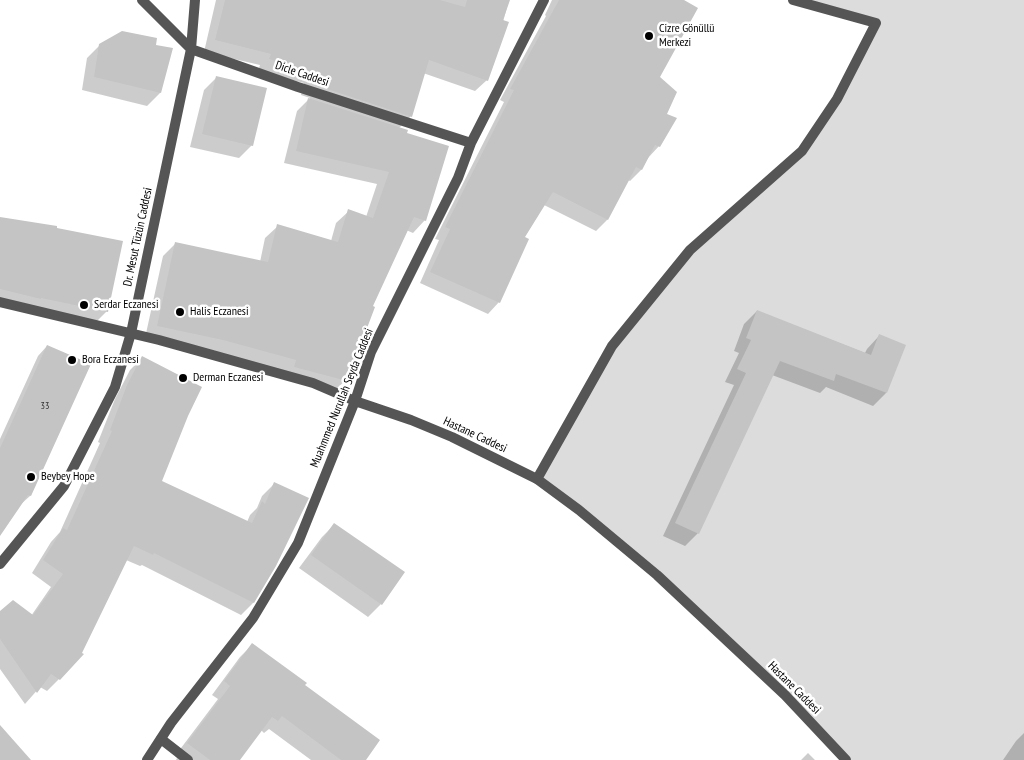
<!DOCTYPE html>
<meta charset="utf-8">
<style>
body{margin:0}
canvas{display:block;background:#fff}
</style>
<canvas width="1024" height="760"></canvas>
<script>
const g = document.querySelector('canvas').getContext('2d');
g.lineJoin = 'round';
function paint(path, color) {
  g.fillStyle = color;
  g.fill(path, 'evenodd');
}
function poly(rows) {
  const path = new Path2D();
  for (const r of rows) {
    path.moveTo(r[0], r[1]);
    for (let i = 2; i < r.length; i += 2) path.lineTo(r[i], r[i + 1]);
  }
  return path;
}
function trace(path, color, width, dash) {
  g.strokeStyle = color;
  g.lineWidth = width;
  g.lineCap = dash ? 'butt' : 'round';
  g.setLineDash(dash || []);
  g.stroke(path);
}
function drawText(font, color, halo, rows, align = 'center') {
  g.font = font + ' "PT Sans Narrow",sans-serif';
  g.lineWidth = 5;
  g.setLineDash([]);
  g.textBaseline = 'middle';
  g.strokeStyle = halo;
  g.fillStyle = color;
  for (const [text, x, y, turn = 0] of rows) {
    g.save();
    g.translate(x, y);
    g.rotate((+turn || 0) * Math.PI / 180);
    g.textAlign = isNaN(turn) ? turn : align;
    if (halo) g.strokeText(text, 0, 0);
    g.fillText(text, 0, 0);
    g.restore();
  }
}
paint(poly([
 [793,0,1024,0,1024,760,846,760,657,575,537,479,612,346,690,250,802,151,875,24]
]), '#dcdcdc');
paint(poly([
 [216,0,509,0,487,80,475,91,423,73,411,116,399,128,406,134,425,220,413,233,406,230,372,307,346,380,333,392,145,338,163,256,175,244,260,262,265,238,278,226,331,241,336,223,349,211,366,217,377,184,284,163,297,111,310,98,301,95,304,83,258,71,260,65,204,52],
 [552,0,682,0,658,77,665,114,659,146,648,158,641,170,630,181,628,180,607,220,596,231,544,205,524,238,499,302,488,314,420,283,439,240,435,239,504,102,500,100,546,16,545,15],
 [100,45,154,46,171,49,160,93,147,106,82,90,87,58],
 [217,77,252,145,239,158,190,147,204,90],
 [0,218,56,228,107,311,94,324,0,305],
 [757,311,865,353,867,349,879,336,904,346,886,393,873,406,826,387,820,393,772,375,698,533,685,546,663,536,734,385,725,382,739,353,734,351,744,324],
 [47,346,89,365,30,496,20,505,0,534,0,439,38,356],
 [142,358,186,416,160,481,247,522,250,515,257,508,262,496,275,483,275,566,253,603,241,615,142,565,140,566,126,560,59,679,47,691,40,687,25,704,0,669,0,613,31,616,51,587,32,573,51,542,60,532,100,443,98,442,115,399,130,370],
 [335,524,381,604,368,617,299,568,322,537],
 [253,644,304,685,364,760,311,760,269,729,264,733,261,730,238,760,176,760,177,758,175,756,218,699,212,695,240,657],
 [1024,733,1024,760,1003,760,1016,741],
 [808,753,815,760,801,760]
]), '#0003');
paint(poly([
 [225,0,440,0,465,7,467,0,510,0,503,20,509,22,488,81,429,60,412,117,312,84,314,72,269,59,271,54,215,40],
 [559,0,684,0,698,8,660,77,677,92,667,114,677,118,660,147,655,145,642,170,636,167,608,220,553,192,525,237,529,239,500,303,430,272,450,229,445,227,514,90,510,89],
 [122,31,157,38,156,45,173,48,161,93,94,77,99,44],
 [216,76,267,88,253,146,202,134],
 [308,98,408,130,407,133,449,146,426,221,414,217,373,306,375,307,347,381,294,367,296,360,223,340,157,326,175,242,268,262,277,224,338,242,348,209,373,218,389,172,296,151],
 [0,217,57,226,57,228,123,241,108,312,41,298,41,299,0,289],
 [757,310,871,355,879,334,906,345,887,393,836,374,834,381,780,361,699,534,675,523,746,373,737,369,751,340,746,338],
 [47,345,91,364,31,496,28,495,0,536,0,448],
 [142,356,202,387,188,416,162,481,252,523,262,501,265,504,274,482,309,498,276,566,254,603,154,553,153,555,134,546,82,653,84,654,60,680,51,674,37,693,0,639,0,611,13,600,33,615,63,574,43,560,63,528,67,530,112,431,110,430,127,385],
 [334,523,405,572,382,605,311,555],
 [252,643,307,683,305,685,380,740,366,760,341,760,282,716,278,721,272,717,240,760,210,760,187,743,230,686,224,681],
 [0,725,31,760,0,760]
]), '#c4c4c4');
trace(poly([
 [0,564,64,486,115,387,131,333]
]), '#555', 10);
trace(poly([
 [537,479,612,346,690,250,802,151,837,99,876,23,793,0],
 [161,739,188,760]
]), '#555', 10);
trace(poly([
 [142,0,191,49,298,87,471,143],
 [0,302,159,340,313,383,355,401,411,420,452,437,537,479,579,510,657,575,785,695,846,760],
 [131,333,191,49,195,0],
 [147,760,171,723,253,618,298,543,355,401,371,352,458,178,471,143,544,0]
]), '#555', 10);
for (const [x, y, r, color] of [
 [649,36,5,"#000"],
 [84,305,5,"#000"],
 [180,312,5,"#000"],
 [72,360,5,"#000"],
 [183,378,5,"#000"],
 [31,477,5,"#000"]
]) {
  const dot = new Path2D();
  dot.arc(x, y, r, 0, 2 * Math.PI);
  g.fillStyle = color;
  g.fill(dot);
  trace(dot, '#fff', 2);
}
drawText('10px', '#313131', null, [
 ["33",45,406]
]);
drawText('12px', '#000', '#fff', [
 ["Cizre Gönüllü",659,29],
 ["Merkezi",659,43],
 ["Serdar Eczanesi",94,305],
 ["Halis Eczanesi",190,312],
 ["Bora Eczanesi",82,360],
 ["Derman Eczanesi",193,378],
 ["Beybey Hope",41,477]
], 'left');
drawText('12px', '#000', '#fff', [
 ["Dicle Caddesi",302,74,19],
 ["Dr. Mesut Tüzün Caddesi",138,237,-78],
 ["Muahmmed Nurullah Seyda Caddesi",342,398,-68],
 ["Hastane Caddesi",475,435,25],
 ["Hastane Caddesi",794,688,45]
]);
</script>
